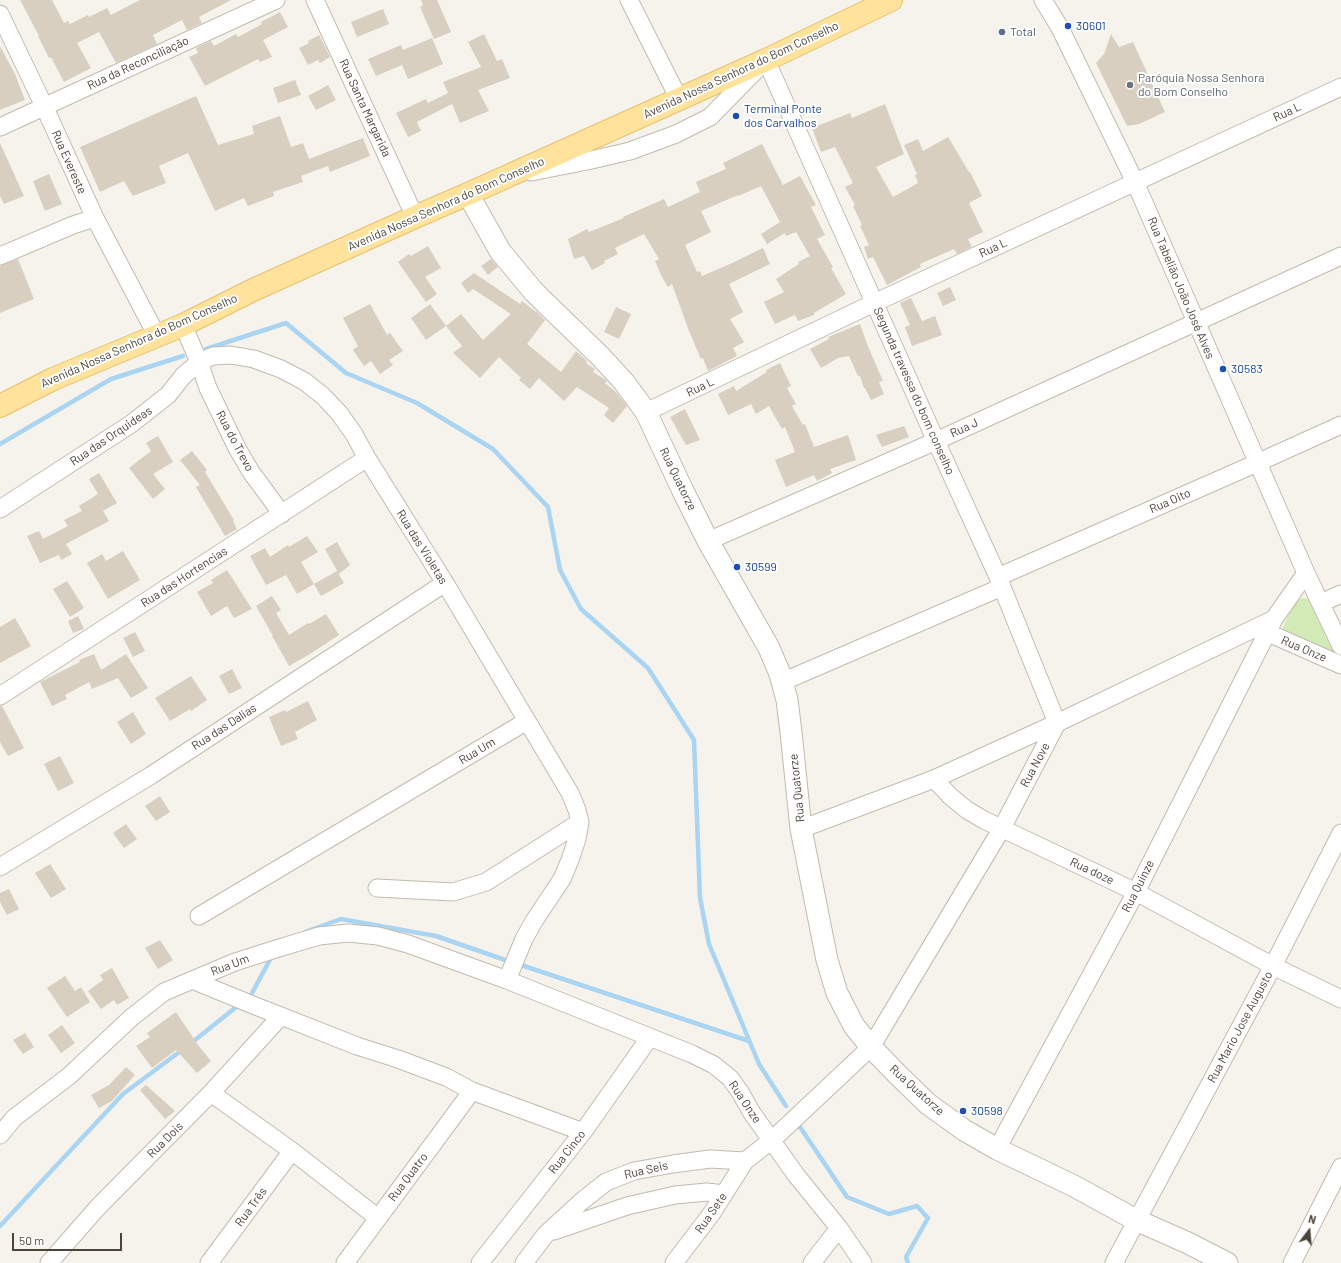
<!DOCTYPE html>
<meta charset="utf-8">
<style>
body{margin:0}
#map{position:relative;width:1341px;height:1263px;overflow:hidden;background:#f6f3ec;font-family:Barlow,sans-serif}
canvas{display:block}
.north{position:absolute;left:1289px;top:1211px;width:40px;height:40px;-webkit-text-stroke:3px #fff;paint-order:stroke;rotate:16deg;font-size:11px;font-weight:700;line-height:16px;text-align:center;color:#4b4439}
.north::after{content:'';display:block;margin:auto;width:14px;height:18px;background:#4b4439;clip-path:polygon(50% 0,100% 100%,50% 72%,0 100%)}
.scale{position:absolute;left:12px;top:1233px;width:110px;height:18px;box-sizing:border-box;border:2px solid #4b4439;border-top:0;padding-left:5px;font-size:12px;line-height:14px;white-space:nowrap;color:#4b4439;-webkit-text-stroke:3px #fff;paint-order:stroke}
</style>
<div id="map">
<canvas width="1341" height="1263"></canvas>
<div class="north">N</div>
<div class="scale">50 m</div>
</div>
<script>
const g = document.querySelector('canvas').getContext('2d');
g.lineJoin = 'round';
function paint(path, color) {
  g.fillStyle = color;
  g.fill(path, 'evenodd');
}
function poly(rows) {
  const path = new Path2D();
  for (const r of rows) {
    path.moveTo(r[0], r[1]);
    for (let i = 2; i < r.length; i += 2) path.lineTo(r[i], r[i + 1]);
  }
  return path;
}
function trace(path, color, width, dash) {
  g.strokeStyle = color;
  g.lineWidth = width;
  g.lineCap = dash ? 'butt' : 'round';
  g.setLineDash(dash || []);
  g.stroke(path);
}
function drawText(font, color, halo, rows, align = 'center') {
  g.font = font + ' Barlow,sans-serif';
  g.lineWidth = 4;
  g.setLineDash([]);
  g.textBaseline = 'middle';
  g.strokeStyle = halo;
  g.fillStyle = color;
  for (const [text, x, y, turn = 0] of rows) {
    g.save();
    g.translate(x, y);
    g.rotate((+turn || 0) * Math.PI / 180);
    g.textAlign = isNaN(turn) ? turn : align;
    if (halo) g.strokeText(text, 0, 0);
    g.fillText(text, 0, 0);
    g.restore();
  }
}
paint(poly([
 [1303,598,1308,599,1311,602,1337,657,1283,631,1283,627,1295,601]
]), '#d2eab5');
trace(poly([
 [206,349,286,323,346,373,417,403,493,449,548,507,560,570,581,609,648,668,694,740,700,898,709,944,759,1064,786,1106],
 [0,444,111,379,183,356],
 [305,932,341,919,436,936,511,962],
 [518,964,749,1041],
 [247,998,251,995,273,954],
 [190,1044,240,1004],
 [800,1127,847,1197,889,1214,917,1206,928,1218,906,1257,908,1263],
 [0,1226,123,1094,182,1050]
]), '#a9d4f2', 4.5);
paint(poly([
 [20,0,52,0,64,23,68,21,70,24,88,15,89,17,107,8,111,15,140,0,231,0,199,17,202,23,187,30,182,20,153,35,157,44,116,63,99,32,77,43,91,68,64,82,51,57,49,58,38,36,39,36],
 [421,0,437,0,451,32,434,39,420,7,423,5],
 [383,9,389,24,357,37,351,22],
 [280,12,288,27,263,40,272,57,260,62,258,59,205,86,189,57,198,53,196,48,211,41,214,46,236,34,238,37,262,24,261,22],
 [484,34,497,61,502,59,510,78,478,90,489,111,460,123,452,104,417,122,421,131,408,137,396,113,426,99,428,103,448,93,443,82,481,67,468,42],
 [1111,34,1119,47,1133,42,1165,112,1139,124,1127,126,1096,63,1104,54],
 [319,35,330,57,320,63,318,60,308,65,299,48,309,43,308,41],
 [432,38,443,64,408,79,402,65,376,76,368,59,401,45,403,50],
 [0,46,15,74,25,100,0,110],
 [295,80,301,95,278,103,273,88],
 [328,85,336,100,316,110,308,96],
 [196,96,218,145,254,134,252,126,280,116,291,147,303,143,309,159,363,138,370,156,330,172,328,166,301,176,303,182,273,192,274,196,248,206,244,198,215,211,188,153,159,166,166,183,133,196,124,181,100,192,80,147],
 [885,104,904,154,876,167,893,197,918,183,915,175,917,174,904,145,918,139,923,151,948,137,969,172,970,172,982,196,969,203,983,232,968,239,972,247,957,254,954,249,920,264,921,267,887,285,873,257,868,259,864,247,869,245,860,226,862,225,853,206,855,205,845,187,853,183,835,147,821,152,812,128,850,113,852,118],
 [0,143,24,196,4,204,0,196],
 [762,144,783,185,800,176,816,205,811,207,825,235,817,239,833,267,831,268,846,294,814,313,814,315,798,321,795,315,775,324,764,302,784,292,776,279,799,264,798,262,810,256,796,232,786,236,785,233,767,244,761,234,780,222,761,186,738,196,738,195,701,211,711,232,685,245,697,272,700,271,702,276,730,264,763,248,770,264,729,284,743,312,730,319,744,342,733,348,737,356,708,371,703,358,701,359,689,331,672,284,668,287,662,277,655,261,659,259,644,234,615,248,618,254,604,261,605,263,592,270,584,256,574,259,568,239,587,229,589,232,624,218,623,217,664,199,668,207,700,192,696,182,726,169,723,163],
 [49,174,62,204,45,211,33,181],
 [428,246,441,268,425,277,437,294,426,302,398,262,409,254,411,256],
 [18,259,34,299,0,313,0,266],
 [491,259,498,267,488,275,481,266],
 [474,273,520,304,522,301,536,312,536,311,545,320,527,344,561,372,576,351,587,361,586,363,595,369,593,372,606,380,607,381,605,383,616,392,627,406,613,423,604,415,609,408,577,387,564,401,539,378,530,389,519,380,521,378,499,357,480,378,453,353,462,346,446,326,461,314,483,340,511,314,473,289,468,293,461,283],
 [950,287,956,300,943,306,937,293],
 [911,298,922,321,935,316,942,335,912,346,905,327,910,325,900,303],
 [370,304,387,335,390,333,403,351,389,360,393,365,380,374,371,361,364,366,353,350,358,346,343,318],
 [430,304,446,326,426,340,411,318],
 [616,307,631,314,619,339,604,332],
 [860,324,867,344,883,381,879,382,884,394,871,400,865,388,864,388,860,376,858,376,849,356,838,358,821,368,810,349,829,339,828,337],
 [780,363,791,386,787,388,796,404,792,406,803,425,805,424,814,447,848,435,856,460,830,469,832,473,817,481,814,475,786,487,775,460,795,452,785,427,782,429,769,406,756,414,751,404,728,415,718,394,734,386,736,391,767,372,766,370],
 [685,409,700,440,686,445,670,417],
 [904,426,909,437,882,447,876,435],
 [158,436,173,462,153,474,165,489,153,499,129,468,151,451,146,443],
 [192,451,207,470,205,472,234,520,233,521,237,529,225,536,196,487,200,485,180,460],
 [99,473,117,503,103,511,109,521,66,544,72,554,61,560,59,555,40,563,27,536,39,531,43,539,68,526,64,520,82,511,79,506,98,494,89,479],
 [307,536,318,552,301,562,314,584,297,594,286,575,266,585,250,556,265,548,270,557,288,545,289,547],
 [337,542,350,565,339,574,325,549],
 [123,551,140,580,108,599,87,563,102,554,106,561],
 [227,570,252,609,234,618,227,606,211,616,197,592,213,583,211,580],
 [337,571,344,583,321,596,314,584],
 [67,581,84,608,70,617,53,589],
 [272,596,281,610,276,613,289,635,308,623,309,624,326,614,339,635,310,654,289,666,272,636,273,636,256,606],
 [78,616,84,629,73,633,68,621],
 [15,618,31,646,0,663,0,627],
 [135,632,145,651,133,657,123,638],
 [94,654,101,670,126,654,148,688,131,698,118,678,92,689,89,682,65,695,67,699,52,706,40,682,80,662,79,660],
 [232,669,242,688,229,694,219,676],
 [191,676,207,700,191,711,190,709,170,721,155,698],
 [308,701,317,720,295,732,298,739,281,746,269,717,285,710,286,712],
 [0,706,2,706,24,748,8,756,0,742],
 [133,712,146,734,131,744,117,722],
 [60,756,74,783,58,791,44,764],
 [160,796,170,812,156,821,145,806],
 [126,824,137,839,124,848,113,833],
 [50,864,66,889,51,898,35,873],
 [9,889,19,909,7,915,0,902,0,893],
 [160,940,173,960,158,969,145,948],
 [112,968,129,998,117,1005,114,1000,101,1009,88,991,103,980,100,975],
 [65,976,75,991,81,987,90,1002,67,1017,47,988],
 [176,1012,198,1045,211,1061,197,1073,176,1050,152,1068,136,1046,150,1037,147,1033],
 [62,1025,75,1043,61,1053,48,1035],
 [25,1033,34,1047,23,1054,13,1040],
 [126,1067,135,1075,112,1101,99,1108,91,1095,109,1085],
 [146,1085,175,1111,165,1119,140,1090]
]), '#d8cfc1');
const minor = poly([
 [315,0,415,217],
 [629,0,679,99],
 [1043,0,1060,28,1135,182,1306,573,1341,646],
 [0,14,44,106,95,218,157,336],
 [0,127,276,0],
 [531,172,587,161,630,151,676,134,710,117,766,60,936,441,998,577,1057,723],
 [0,256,73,225,95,218],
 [646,412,874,303,1341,87],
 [0,509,131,424,168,395,183,376,199,362,183,325],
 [282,514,251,472,237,448,208,388,199,362,213,356,231,355,254,359,281,369,304,381,323,396,339,413,354,434,367,458,445,583,570,793,577,810,580,822,577,839,570,860,562,879,534,921,524,939,507,980],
 [708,541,936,441,1341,256],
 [998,577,1257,463,1341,425],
 [1321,603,1341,594],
 [1266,632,1341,665],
 [782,682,1002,587],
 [0,696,367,458],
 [934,779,950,796,967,810,984,820,1136,892,1273,966,1341,999],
 [801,829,934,779,1057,723,1274,619,1306,573],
 [0,867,150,776,445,583],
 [377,888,453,892,486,882,580,822],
 [199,916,527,721],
 [192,980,253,1005,357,1046,398,1059,446,1077,472,1091,583,1132],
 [211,1093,292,1151,378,1218],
 [0,1135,14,1118,69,1076,132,1017,164,992,235,962,279,948,319,936,348,933,378,936,408,944,507,980,692,1054,714,1065,730,1078,740,1092,752,1113,796,1175,839,1228,863,1263],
 [997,1149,1136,892,1274,619],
 [554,1231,627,1206,675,1195,707,1192,724,1194],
 [49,1263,98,1207,211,1093,281,1016],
 [209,1263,292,1151],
 [345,1263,472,1091],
 [480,1263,583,1132,650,1037],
 [524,1263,546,1234,582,1201,606,1182,634,1171,673,1164,710,1159,745,1161,772,1140,871,1047,1002,828,1057,723],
 [674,1263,712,1213,745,1161],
 [812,1263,839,1228],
 [1114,1263,1273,966,1341,833],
 [1292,1263,1341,1167]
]);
const tertiary = poly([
 [468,194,500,251,534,292,601,357,624,382,646,412,682,489,708,541,769,648,780,674,787,700,791,732,801,829,827,960,837,993,854,1026,871,1047,897,1074,928,1104,964,1130,997,1149,1074,1186,1136,1220,1188,1243,1227,1263]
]);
const primary = poly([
 [0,406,53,379,183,325,253,290,415,217,468,194,766,60,891,0]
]);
trace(minor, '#c2bbae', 19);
trace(tertiary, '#c2bbae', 23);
trace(primary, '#e6c16a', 24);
trace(minor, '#fff', 17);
trace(tertiary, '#fff', 21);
trace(primary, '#ffe39c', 22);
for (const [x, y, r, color] of [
 [1068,26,4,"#1a4fb4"],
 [1002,32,4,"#5c6f8a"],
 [1130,85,4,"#6b7280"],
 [736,116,4,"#1a4fb4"],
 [1223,369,4,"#1a4fb4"],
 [737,567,4,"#1a4fb4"],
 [963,1111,4,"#1a4fb4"]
]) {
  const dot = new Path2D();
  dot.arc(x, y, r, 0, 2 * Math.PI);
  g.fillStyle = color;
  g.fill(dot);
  trace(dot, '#fff', 1.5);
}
drawText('12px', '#164399', '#fff', [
 ["30601",1076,26],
 ["Terminal Ponte",744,109],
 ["dos Carvalhos",744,123],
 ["30583",1231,369],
 ["30599",745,567],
 ["30598",971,1111]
], 'left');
drawText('12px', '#4e5e75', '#fff', [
 ["Total",1010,32]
], 'left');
drawText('12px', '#4b4439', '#fff', [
 ["Rua da Reconciliação",138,63,-25],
 ["Avenida Nossa Senhora do Bom Conselho",741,70,-25],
 ["Rua Santa Margarida",365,108,65],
 ["Rua L",1287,112,-25],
 ["Rua Evereste",69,162,66],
 ["Avenida Nossa Senhora do Bom Conselho",446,204,-24],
 ["Rua L",993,248,-25],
 ["Rua Tabelião João José Alves",1181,288,67],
 ["Avenida Nossa Senhora do Bom Conselho",139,341,-24],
 ["Rua L",700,387,-26],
 ["Segunda travessa do bom conselho",914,391,66],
 ["Rua J",964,428,-25],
 ["Rua das Orquideas",111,436,-34],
 ["Rua do Trevo",235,441,62],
 ["Rua Quatorze",678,479,64],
 ["Rua Oito",1170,501,-24],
 ["Rua das Violetas",422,547,58],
 ["Rua das Hortencias",184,577,-33],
 ["Rua Onze",1304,649,23],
 ["Rua das Dalias",224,727,-33],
 ["Rua Um",477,751,-31],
 ["Rua Nove",1035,765,-62],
 ["Rua Quatorze",797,788,-96],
 ["Rua doze",1092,871,25],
 ["Rua Quinze",1138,886,-63],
 ["Rua Um",230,965,-21],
 ["Rua Mario Jose Augusto",1240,1027,-62],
 ["Rua Quatorze",917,1090,42],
 ["Rua Onze",745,1102,56],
 ["Rua Dois",165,1140,-45],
 ["Rua Cinco",567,1152,-52],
 ["Rua Seis",646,1170,-13],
 ["Rua Quatro",408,1177,-53],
 ["Rua Três",251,1207,-54],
 ["Rua Sete",711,1213,-55]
]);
drawText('12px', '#5b616d', '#fff', [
 ["Paróquia Nossa Senhora",1138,78],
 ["do Bom Conselho",1138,92]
], 'left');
</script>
